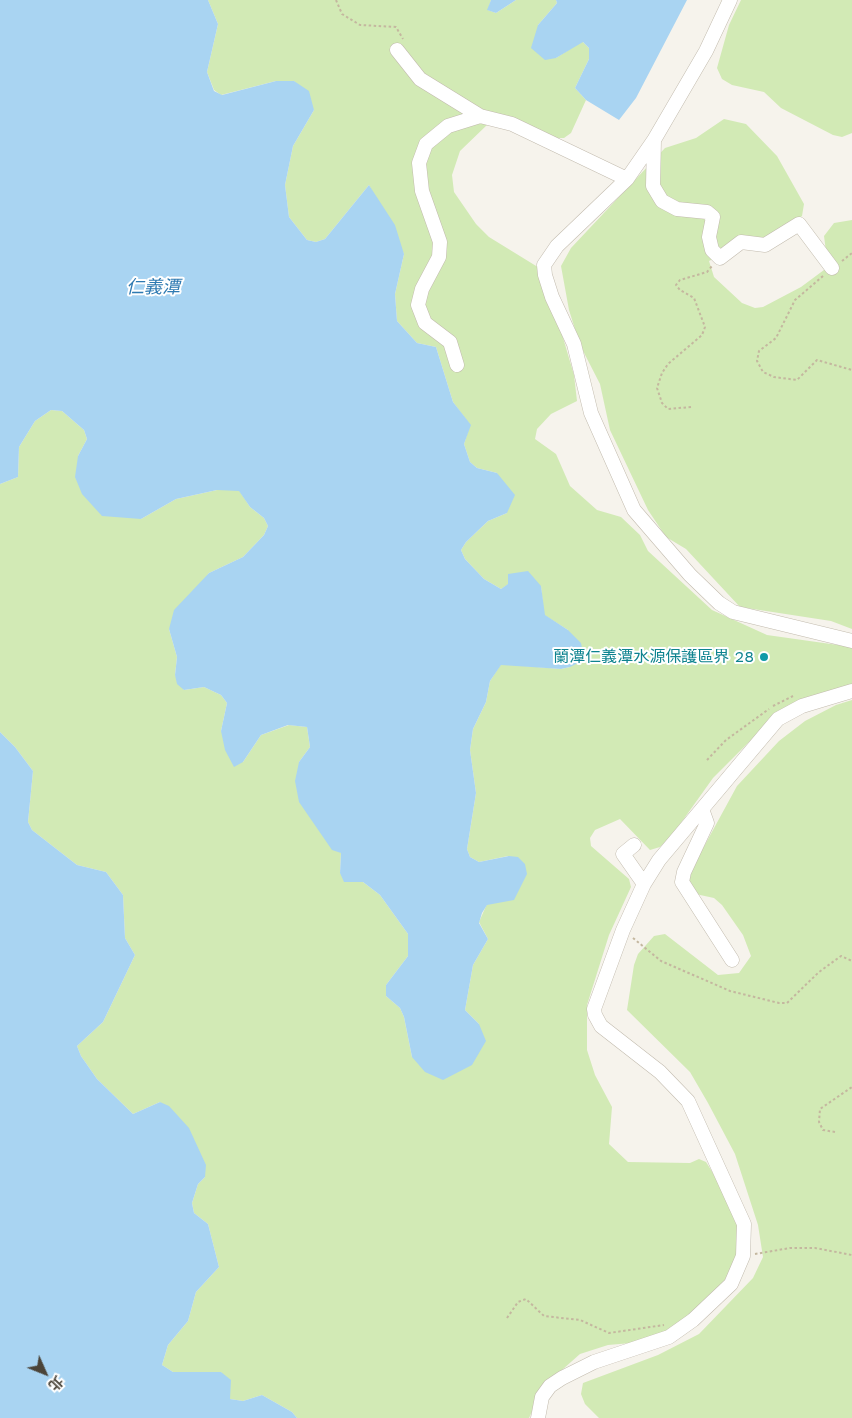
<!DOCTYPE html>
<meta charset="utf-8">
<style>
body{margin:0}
#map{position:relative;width:852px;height:1418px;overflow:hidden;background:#f6f3ec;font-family:"Work Sans","Noto Sans TC",sans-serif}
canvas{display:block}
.north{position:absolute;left:20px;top:1348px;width:50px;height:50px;-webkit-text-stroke:4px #fff;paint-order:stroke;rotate:134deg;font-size:14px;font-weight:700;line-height:20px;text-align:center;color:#4b4439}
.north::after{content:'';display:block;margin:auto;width:18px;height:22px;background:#4b4439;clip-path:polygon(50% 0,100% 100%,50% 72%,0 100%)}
</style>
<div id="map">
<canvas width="852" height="1418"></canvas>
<div class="north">北</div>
</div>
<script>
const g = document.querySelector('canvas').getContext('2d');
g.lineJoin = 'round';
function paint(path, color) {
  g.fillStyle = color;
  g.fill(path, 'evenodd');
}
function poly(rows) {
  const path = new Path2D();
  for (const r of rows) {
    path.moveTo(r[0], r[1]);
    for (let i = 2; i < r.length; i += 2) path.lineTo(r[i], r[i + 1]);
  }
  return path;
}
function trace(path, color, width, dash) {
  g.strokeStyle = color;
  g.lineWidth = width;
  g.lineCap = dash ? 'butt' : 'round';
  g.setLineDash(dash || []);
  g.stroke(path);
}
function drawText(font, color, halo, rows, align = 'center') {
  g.font = font + ' "Work Sans","Noto Sans TC",sans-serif';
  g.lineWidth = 4;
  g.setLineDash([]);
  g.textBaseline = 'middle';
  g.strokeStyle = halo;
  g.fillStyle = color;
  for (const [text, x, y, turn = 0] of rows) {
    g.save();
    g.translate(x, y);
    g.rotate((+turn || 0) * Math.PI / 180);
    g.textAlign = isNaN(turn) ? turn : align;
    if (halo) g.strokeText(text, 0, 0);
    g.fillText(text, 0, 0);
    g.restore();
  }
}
paint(poly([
 [208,0,491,0,488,10,496,13,516,0,556,0,557,3,538,25,556,58,582,41,589,48,589,59,575,88,586,100,571,133,564,138,555,138,522,127,487,125,460,151,452,175,454,192,476,224,489,237,541,269,556,314,574,375,577,401,551,414,537,429,535,439,556,454,570,486,597,510,621,517,640,535,648,551,712,610,767,635,852,647,852,684,810,700,764,727,713,778,673,834,660,847,650,850,620,819,595,830,590,838,591,846,629,879,631,887,609,935,587,1005,587,1050,595,1075,612,1107,609,1144,628,1162,690,1163,699,1159,706,1162,734,1206,740,1222,740,1249,728,1285,689,1324,643,1342,608,1345,580,1354,545,1385,529,1418,297,1418,292,1412,262,1395,243,1401,230,1399,221,1372,173,1372,162,1365,168,1345,188,1321,196,1292,219,1267,208,1224,194,1213,192,1203,198,1184,205,1177,160,1102,133,1114,97,1079,81,1056,77,1046,103,1022,135,955,125,938,123,895,106,872,77,865,32,830,28,822,33,771,15,747,0,732,0,484,18,477,19,447,35,421,51,410,62,411,84,430,87,439,78,456,141,519,176,499,217,490,239,490,250,507,264,518,268,526,264,535,243,557,209,573,169,629,177,657,175,675,184,690,204,687,221,695,227,703,221,731,243,762,261,735,289,725,307,727,310,747,299,762,341,853,340,873,363,882,380,895,408,934,408,956,386,985,386,996,400,1008,404,1017,412,1057,479,1024,465,1010,473,965,488,939,479,922,508,856,479,862,470,857,467,849,476,793,470,750,473,729,486,702,490,681,501,664,561,669,570,667,568,630,544,615,541,586,509,584,501,589,484,579,465,559,461,550,466,542,488,521,507,513,497,473,477,468,470,462,464,444,470,425,453,402,436,347,417,343,397,321,395,294,404,254,369,185,325,239,316,242,307,240,289,217,285,185,293,146,314,110,294,81,276,81,221,95,214,90,207,72,218,24],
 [741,0,852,0,852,133,842,137,833,135,781,108,764,92,732,85,722,79,717,68,729,25],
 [724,119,746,124,777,156,804,204,802,216,775,237,752,240,709,261,714,277,742,303,755,308,763,307,801,287,828,267,824,236,834,223,852,220,852,629,831,621,740,607,686,549,666,537,648,510,610,430,600,384,580,345,569,310,561,266,571,248,665,148,696,138],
 [852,700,852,1418,599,1418,585,1404,581,1394,583,1383,658,1355,699,1334,753,1278,763,1257,758,1225,735,1154,708,1103,690,1072,627,1010,634,965,638,954,654,936,665,934,718,975,739,973,751,956,743,935,722,905,714,898,691,893,683,885,737,786,779,741,805,721,836,705]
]), '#d2eab5');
paint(poly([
 [0,0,208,0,218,24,207,72,214,91,222,95,276,81,294,81,309,91,314,110,293,146,285,185,289,217,307,240,316,242,325,239,369,185,395,225,404,254,395,294,397,321,417,343,436,347,453,402,471,425,464,444,470,462,477,468,497,473,515,495,507,513,488,521,466,542,461,550,465,559,484,579,501,589,508,584,508,574,528,571,541,586,545,615,568,630,581,643,583,653,580,662,570,667,561,669,501,665,490,681,486,702,473,729,470,750,476,793,467,849,470,857,479,862,509,856,518,857,525,864,527,874,514,900,487,905,482,913,479,923,488,939,473,965,465,1010,479,1024,486,1041,472,1065,443,1080,425,1072,412,1057,404,1017,400,1008,386,996,386,985,408,956,408,934,380,895,363,882,344,882,340,873,341,853,332,850,299,802,295,781,299,762,310,747,307,727,288,725,261,735,243,762,234,767,225,750,221,731,227,703,221,695,204,687,184,690,177,684,175,675,177,657,169,629,174,610,209,573,243,557,264,535,268,526,264,518,250,507,239,491,217,490,176,499,141,519,102,516,82,494,75,477,78,456,87,439,84,430,62,411,51,410,35,421,19,447,18,477,0,484],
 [491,0,516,0,496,13,487,10],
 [556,0,687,0,636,98,619,120,586,100,575,88,589,59,589,48,583,42,556,58,545,60,531,48,538,25,557,3],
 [0,732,15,747,33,771,28,822,32,830,77,865,106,872,123,895,125,938,135,955,103,1022,77,1046,81,1056,97,1079,133,1114,160,1102,169,1106,189,1128,206,1165,205,1177,198,1184,192,1203,194,1213,208,1224,219,1267,196,1292,188,1321,168,1345,162,1365,173,1372,221,1372,231,1380,230,1399,243,1401,262,1395,292,1412,297,1418,0,1418]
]), '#a9d4f2');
const minor = poly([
 [730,0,706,51,654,140,627,179,557,246,544,265,545,275,552,297,574,344,591,413,634,510,690,575,719,603,733,612,852,641],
 [397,50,420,79,480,116],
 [654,140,653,186,662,201,677,209,707,212,713,217,709,237,712,250,720,258,741,242,765,245,799,224,832,268],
 [457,365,450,342,425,323,418,305,422,289,439,257,440,242,422,191,419,163,426,144,448,126,480,116,512,124,627,179],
 [702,809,707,823,684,872,682,882,732,960],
 [634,845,623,854,644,884],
 [538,1418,542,1397,550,1386,562,1378,594,1362,669,1337,693,1320,731,1284,743,1256,744,1224,688,1101,660,1072,601,1026,595,1015,594,1009,623,930,644,884,659,860,778,719,802,706,852,691]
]);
trace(minor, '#c2bbae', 15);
trace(poly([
 [336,0,342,14,360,25,396,27,403,39],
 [842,261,852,253],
 [823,276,795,300,776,338,759,351,757,361,763,372,774,377,797,380,817,360,852,370],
 [691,407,668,409,662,403,657,388,662,373,668,364,702,335,705,327,694,298,680,290,676,285,680,280,707,272,712,266],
 [773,706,793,696],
 [707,760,726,740,769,709],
 [633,938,661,961,730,991,779,1003,787,1003,819,972,841,956,852,961],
 [835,1132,823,1130,819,1122,820,1109,852,1087],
 [755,1254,790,1248,815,1248,852,1255],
 [507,1318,518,1302,526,1299,544,1316,580,1320,609,1333,664,1325]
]), '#c4b79f', 2, [2.5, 2.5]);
trace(minor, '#fff', 14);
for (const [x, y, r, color] of [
 [764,657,5,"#0f9aa8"]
]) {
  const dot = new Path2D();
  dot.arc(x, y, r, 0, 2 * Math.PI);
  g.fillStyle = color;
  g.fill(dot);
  trace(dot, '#fff', 2);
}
drawText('16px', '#0d838f', '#fff', [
 ["蘭潭仁義潭水源保護區界 28",754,657]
], 'right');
drawText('italic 18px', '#2e7ab2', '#fff', [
 ["仁義潭",153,288]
]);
</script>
